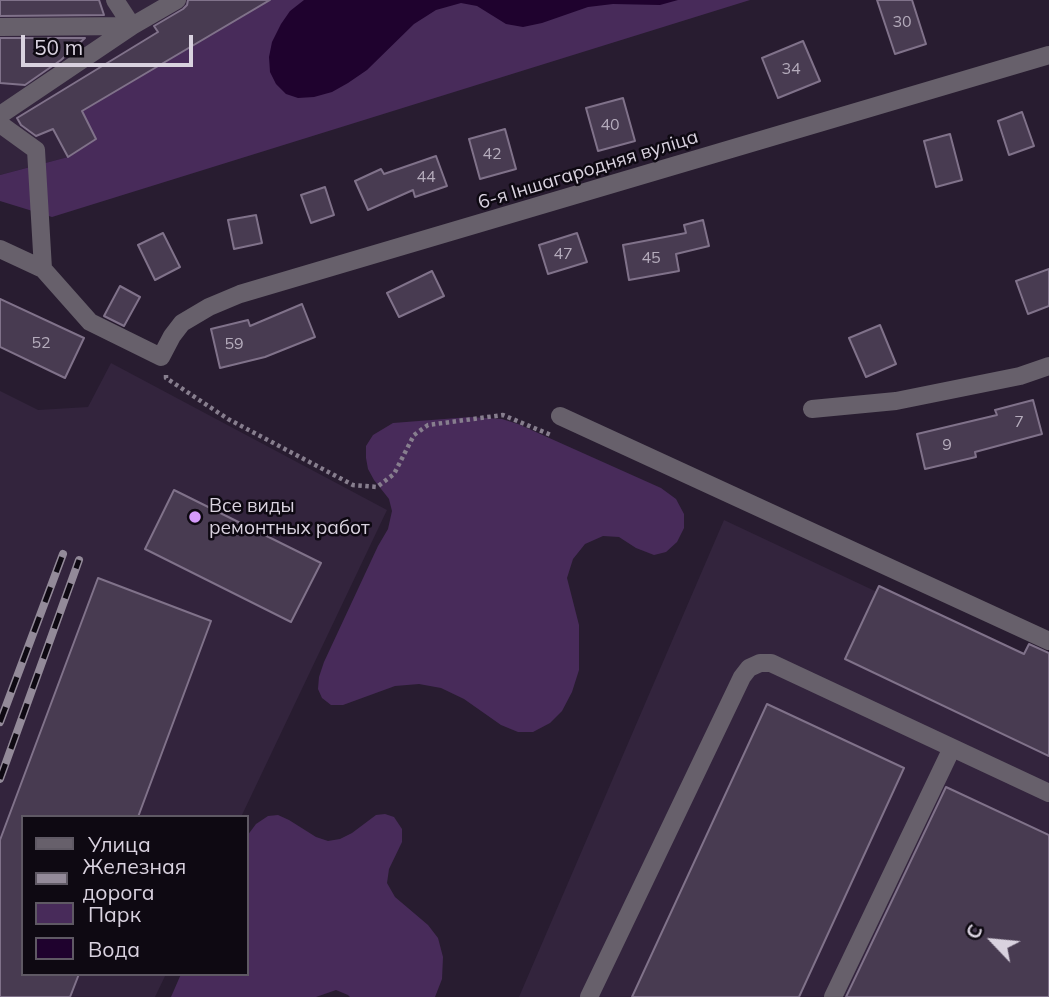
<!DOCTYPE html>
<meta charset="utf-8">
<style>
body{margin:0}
#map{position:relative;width:1049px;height:997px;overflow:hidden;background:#281c30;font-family:Mulish,sans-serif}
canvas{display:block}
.legend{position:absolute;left:21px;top:815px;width:228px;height:161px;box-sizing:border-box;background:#0e0912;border:2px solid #5f5964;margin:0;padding:9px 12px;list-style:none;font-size:21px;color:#d9d2df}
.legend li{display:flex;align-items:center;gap:14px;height:35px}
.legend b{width:35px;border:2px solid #5f5964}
.north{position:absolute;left:958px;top:906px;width:70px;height:70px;-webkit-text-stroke:5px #0e0912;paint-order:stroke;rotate:296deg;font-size:19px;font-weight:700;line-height:28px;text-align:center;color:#d9d2df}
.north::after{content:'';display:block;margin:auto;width:24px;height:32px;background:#d9d2df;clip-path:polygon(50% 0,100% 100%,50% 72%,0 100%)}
.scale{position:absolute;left:21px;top:35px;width:172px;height:32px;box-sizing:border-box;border:4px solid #d9d2df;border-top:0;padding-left:9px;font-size:21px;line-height:24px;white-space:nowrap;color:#d9d2df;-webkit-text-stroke:5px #0e0912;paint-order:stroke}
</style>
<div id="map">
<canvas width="1049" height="997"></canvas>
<ul class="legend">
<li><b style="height:9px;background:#67606b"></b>Улица</li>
<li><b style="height:9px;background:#938a99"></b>Железная дорога</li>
<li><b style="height:19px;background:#482b5a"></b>Парк</li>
<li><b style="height:19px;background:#1f022e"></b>Вода</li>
</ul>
<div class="north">С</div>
<div class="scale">50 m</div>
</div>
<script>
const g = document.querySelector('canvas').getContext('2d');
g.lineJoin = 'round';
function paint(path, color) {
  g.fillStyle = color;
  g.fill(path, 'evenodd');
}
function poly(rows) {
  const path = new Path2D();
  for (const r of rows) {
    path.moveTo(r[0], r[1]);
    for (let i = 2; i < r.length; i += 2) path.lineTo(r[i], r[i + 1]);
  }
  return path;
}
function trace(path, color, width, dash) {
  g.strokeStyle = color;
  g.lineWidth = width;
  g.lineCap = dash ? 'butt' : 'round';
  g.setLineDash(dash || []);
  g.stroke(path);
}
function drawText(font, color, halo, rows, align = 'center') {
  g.font = font + ' Mulish,sans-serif';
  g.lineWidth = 5;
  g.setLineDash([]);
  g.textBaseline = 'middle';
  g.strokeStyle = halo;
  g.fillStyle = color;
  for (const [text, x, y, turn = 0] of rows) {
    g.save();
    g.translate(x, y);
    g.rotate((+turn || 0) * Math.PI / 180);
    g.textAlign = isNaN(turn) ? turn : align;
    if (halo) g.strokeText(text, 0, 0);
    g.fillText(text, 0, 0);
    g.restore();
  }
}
paint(poly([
 [0,0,254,0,83,111,96,139,68,157,0,175],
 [111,363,387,510,241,817,23,817,23,974,166,974,155,997,0,997,0,391,38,410,88,407],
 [724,520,877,592,845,660,1049,756,1049,997,519,997]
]), '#33243d');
paint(poly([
 [254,0,750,0,52,217,0,201,0,175,68,157,96,139,82,111],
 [470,417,502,419,518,424,661,488,676,499,684,514,684,528,677,542,666,552,654,555,636,548,619,537,603,536,585,544,573,559,567,578,579,625,579,670,572,692,562,711,550,723,533,732,518,732,501,725,464,699,441,688,419,684,395,686,343,705,331,705,322,698,318,689,319,677,324,662,378,546,388,529,392,511,389,499,374,480,368,469,366,458,366,446,373,435,393,423],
 [385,814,394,817,402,829,402,842,389,869,387,883,395,897,428,925,438,938,443,957,442,979,435,997,350,997,348,995,336,990,316,997,171,997,181,974,247,974,247,836,256,824,268,816,278,815,289,820,316,837,328,841,340,839,352,833,376,815]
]), '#482b5a');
paint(poly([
 [304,0,678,0,660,5,613,4,588,7,542,23,523,27,506,24,477,6,461,3,436,10,414,24,367,70,348,83,332,92,314,97,298,98,286,94,276,84,270,72,269,57,272,42,281,24,290,11]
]), '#1f022e');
const building = poly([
 [0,0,99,0,104,15,0,16,0,0],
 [188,0,270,0,82,111,96,139,68,157,53,129,36,136,21,125,17,118,158,32,154,26,183,9,187,5,188,0],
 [877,0,912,0,926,44,895,54,877,0],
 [0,38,85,38,61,60,25,85,0,83,0,38],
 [803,41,820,81,778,98,762,58,803,41],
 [623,98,635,141,598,151,586,108,623,98],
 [1022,112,1034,146,1009,155,998,121,1022,112],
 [505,129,516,169,480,179,469,139,505,129],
 [950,134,962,180,936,187,924,141,950,134],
 [436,156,447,186,415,197,413,190,368,210,355,181,381,169,384,174,436,156],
 [325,187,334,215,311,223,301,195,325,187],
 [256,215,262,243,234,249,228,220,256,215],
 [703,220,709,246,676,254,679,271,629,280,623,245,686,233,684,225,703,220],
 [163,233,180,267,155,280,138,245,163,233],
 [577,233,587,262,548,274,539,245,577,233],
 [1049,269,1049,306,1028,314,1016,281,1049,269],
 [432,271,444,296,399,317,387,293,432,271],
 [120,286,140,297,124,326,104,316,120,286],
 [0,299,84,338,65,378,0,347,0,299],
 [302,304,315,337,265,357,220,368,211,329,248,320,250,326,302,304],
 [880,325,896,364,866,377,849,338,880,325],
 [1033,400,1042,434,975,452,976,457,925,469,917,434,997,415,995,410,1033,400],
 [174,490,321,563,291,622,145,549,174,490],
 [98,578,211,621,138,817,23,817,23,974,79,974,70,997,0,997,0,840,98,578],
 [879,586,1024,654,1029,644,1049,653,1049,756,845,659,879,586],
 [767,704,904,768,799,997,632,997,767,704],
 [946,787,1049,835,1049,997,846,997,946,787]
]);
paint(building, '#483b51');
trace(building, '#80728a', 2);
trace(poly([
 [166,375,166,378,228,419,353,485,377,487,394,474,414,435,428,425,503,415,551,435]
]), '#877e8e', 4.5, [3.5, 3.5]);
trace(poly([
 [115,0,132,26],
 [0,27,132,26],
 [0,115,132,26,177,0],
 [0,124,36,150,43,269],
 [0,249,43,269,90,322,161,357,172,336,182,323,209,307,240,294,1049,55],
 [812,409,896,401,1020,376,1049,366],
 [560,416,1049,641],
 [589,997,742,677,749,668,760,663,771,663,1049,793],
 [833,997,952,748]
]), '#67606b', 18);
const rail = poly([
 [0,722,63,554],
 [0,779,79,560]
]);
trace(rail, '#938a99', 8);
trace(rail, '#0e0912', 5, [16]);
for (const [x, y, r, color] of [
 [195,517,7,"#d59bfa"]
]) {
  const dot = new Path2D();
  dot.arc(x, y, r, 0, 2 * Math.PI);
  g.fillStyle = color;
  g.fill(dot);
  trace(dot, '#0e0912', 2.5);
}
drawText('16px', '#b5acbc', null, [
 ["30",902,22],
 ["34",791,69],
 ["40",610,125],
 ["42",492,154],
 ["44",426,177],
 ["47",563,254],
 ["45",651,258],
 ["52",41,343],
 ["59",234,344],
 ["7",1019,422],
 ["9",947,445]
]);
drawText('19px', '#d9d2df', '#0e0912', [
 ["6-я Іншагародняя вуліца",588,170,-17]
]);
drawText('19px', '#d9d2df', '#0e0912', [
 ["Все виды",209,506],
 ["ремонтных работ",209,528]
], 'left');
</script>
